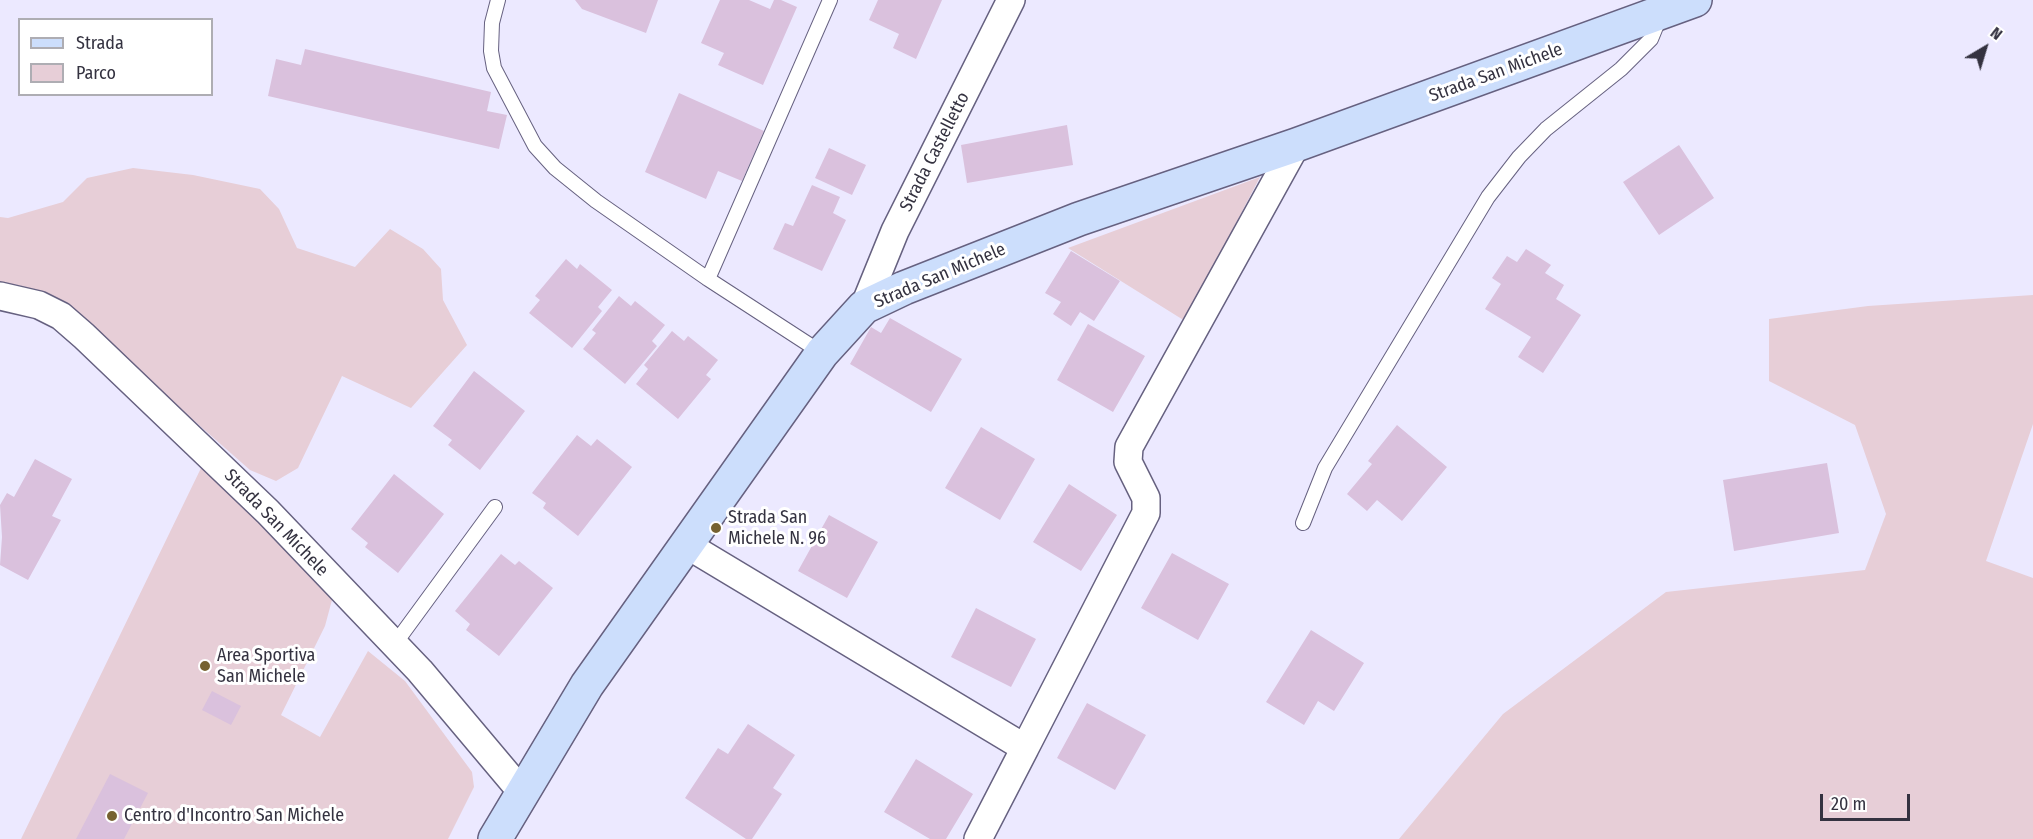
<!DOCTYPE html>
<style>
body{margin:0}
#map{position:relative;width:2033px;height:839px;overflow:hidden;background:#ece9ff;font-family:"Fira Sans Condensed",sans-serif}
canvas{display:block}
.legend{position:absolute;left:18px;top:18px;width:195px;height:78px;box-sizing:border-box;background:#fff;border:2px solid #aeadb3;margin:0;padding:8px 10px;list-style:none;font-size:18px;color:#343240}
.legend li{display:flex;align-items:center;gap:12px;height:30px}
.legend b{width:30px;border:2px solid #aeadb3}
.north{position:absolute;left:1955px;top:18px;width:60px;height:60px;-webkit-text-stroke:4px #fff;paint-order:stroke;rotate:38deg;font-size:16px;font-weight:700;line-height:24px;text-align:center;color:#343240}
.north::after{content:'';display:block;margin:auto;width:21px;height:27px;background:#343240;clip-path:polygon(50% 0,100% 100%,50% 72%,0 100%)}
.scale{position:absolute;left:1820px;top:794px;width:90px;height:27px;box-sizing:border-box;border:3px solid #343240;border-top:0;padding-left:8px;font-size:18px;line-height:21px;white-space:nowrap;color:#343240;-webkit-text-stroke:4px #fff;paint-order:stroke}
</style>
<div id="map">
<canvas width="2033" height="839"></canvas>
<ul class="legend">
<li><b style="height:8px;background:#ccdefc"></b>Strada</li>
<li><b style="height:16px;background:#e7ced7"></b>Parco</li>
</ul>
<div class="north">N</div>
<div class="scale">20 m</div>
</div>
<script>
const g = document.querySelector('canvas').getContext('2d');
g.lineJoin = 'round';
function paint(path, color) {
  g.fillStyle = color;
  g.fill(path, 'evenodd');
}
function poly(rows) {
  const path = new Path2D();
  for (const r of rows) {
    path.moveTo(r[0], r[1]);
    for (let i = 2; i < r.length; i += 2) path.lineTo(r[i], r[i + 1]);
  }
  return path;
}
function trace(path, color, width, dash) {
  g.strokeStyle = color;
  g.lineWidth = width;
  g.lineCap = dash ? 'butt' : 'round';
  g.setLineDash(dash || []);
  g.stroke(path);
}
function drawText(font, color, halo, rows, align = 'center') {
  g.font = font + ' "Fira Sans Condensed",sans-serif';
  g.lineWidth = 6;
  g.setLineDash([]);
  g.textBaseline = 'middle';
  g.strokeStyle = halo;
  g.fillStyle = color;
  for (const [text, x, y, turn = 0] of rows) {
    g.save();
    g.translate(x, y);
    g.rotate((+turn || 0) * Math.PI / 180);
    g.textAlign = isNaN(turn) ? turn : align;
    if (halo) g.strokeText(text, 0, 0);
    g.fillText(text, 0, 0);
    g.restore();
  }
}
paint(poly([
 [133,168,193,175,260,189,279,209,297,248,355,267,390,229,423,249,441,269,443,300,467,345,411,408,342,376,298,468,276,481,250,470,67,309,19,285,0,284,0,217,8,218,63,202,87,178],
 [1260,177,1185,321,1068,248],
 [2033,295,2033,424,1986,561,2033,578,2033,839,1399,839,1503,714,1666,592,1865,570,1886,514,1855,425,1769,381,1769,319,1868,306],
 [202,466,255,516,332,600,325,626,281,715,320,737,368,651,405,681,472,772,474,787,448,839,21,839]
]), '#e7ced7');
paint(poly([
 [575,0,658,0,646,33,582,9],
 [720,0,749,0,770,9,774,0,781,0,797,7,763,85,718,65,724,53,701,43],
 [878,0,942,0,916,59,893,48,899,34,869,20],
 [305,49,491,92,487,111,507,115,499,149,268,96,276,59,301,65],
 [679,93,764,131,742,181,718,171,706,199,645,172],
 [1067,125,1073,165,967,183,961,145],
 [1679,145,1714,198,1659,235,1623,182],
 [829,148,866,165,852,195,815,178],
 [812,185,840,197,833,213,846,220,822,271,773,249,785,223,793,226],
 [1526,249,1551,265,1545,273,1564,285,1556,299,1581,315,1543,373,1518,357,1531,337,1485,309,1501,284,1492,278,1507,256,1517,262],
 [1071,251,1120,281,1094,321,1080,312,1071,326,1053,314,1061,302,1045,293],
 [566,259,577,269,580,264,612,290,598,307,602,311,572,348,529,313,540,300,535,296],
 [619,296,631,306,635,301,665,325,652,341,657,346,625,384,583,349,596,333,592,330],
 [890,318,962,359,931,412,850,364,871,327,881,333],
 [1088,324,1145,356,1113,412,1057,380],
 [672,331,684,341,688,336,718,360,706,375,711,379,678,419,636,384,648,369,644,365],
 [474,371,525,411,480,470,448,445,452,440,433,426],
 [1397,425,1447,467,1402,521,1377,500,1367,511,1347,494,1372,464,1368,461],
 [981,427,1035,459,1000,520,945,488],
 [577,435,591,446,597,439,632,467,578,536,543,508,546,503,532,493],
 [35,459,72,479,52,516,61,520,28,580,0,565,2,537,0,505,7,493,14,497],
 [1827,463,1839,533,1734,551,1723,480],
 [394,474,444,514,398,573,365,547,368,543,351,529],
 [1069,484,1117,515,1081,571,1033,542],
 [829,515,878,542,847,598,798,571],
 [1172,553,1229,584,1198,640,1141,608],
 [501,554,515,565,519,561,553,588,499,656,466,630,470,624,455,611],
 [976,608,1036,639,1011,687,951,657],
 [1311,630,1364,663,1334,711,1318,701,1304,725,1266,702],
 [212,691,241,706,231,725,202,710],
 [1087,703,1146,735,1115,790,1057,758],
 [748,724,795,755,773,788,782,794,752,839,746,839,685,798,718,748,728,754],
 [916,759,973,794,946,839,930,839,884,812],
 [110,774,148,793,124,839,76,839]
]), '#dac1dd');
const lane = poly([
 [498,0,492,23,491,51,494,68,535,146,555,168,596,201,708,279,822,353],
 [708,279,830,0],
 [1303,523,1325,468,1488,197,1519,157,1546,129,1621,69,1651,39,1660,17],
 [394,645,495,507]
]);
const street = poly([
 [0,296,39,305,61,316,84,336,268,512,420,671,521,791],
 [864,307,895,231,1011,0],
 [687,545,1025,748,1146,513,1146,498,1128,462,1129,447,1296,145],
 [978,839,1025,748]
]);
const secondary = poly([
 [495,839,587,685,822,353,864,307,904,288,1079,219,1296,145,1695,0]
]);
trace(lane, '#666180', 16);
trace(street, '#666180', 30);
trace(secondary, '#666180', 36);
trace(lane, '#fff', 14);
trace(street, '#fff', 27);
trace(secondary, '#ccdefc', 33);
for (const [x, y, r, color] of [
 [716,528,6,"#766231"],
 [205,666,6,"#766231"],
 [112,816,6,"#766231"]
]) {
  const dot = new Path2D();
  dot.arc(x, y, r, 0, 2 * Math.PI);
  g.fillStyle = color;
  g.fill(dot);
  trace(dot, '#fff', 2);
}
drawText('18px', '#343240', '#fff', [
 ["Strada San Michele",1496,73,-20],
 ["Strada Castelletto",935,152,-63],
 ["Strada San Michele",940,276,-23],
 ["Strada San Michele",276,523,46]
]);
drawText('18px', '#343240', '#fff', [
 ["Strada San",728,518],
 ["Michele N. 96",728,539],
 ["Area Sportiva",217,656],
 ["San Michele",217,677],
 ["Centro d'Incontro San Michele",124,816]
], 'left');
</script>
